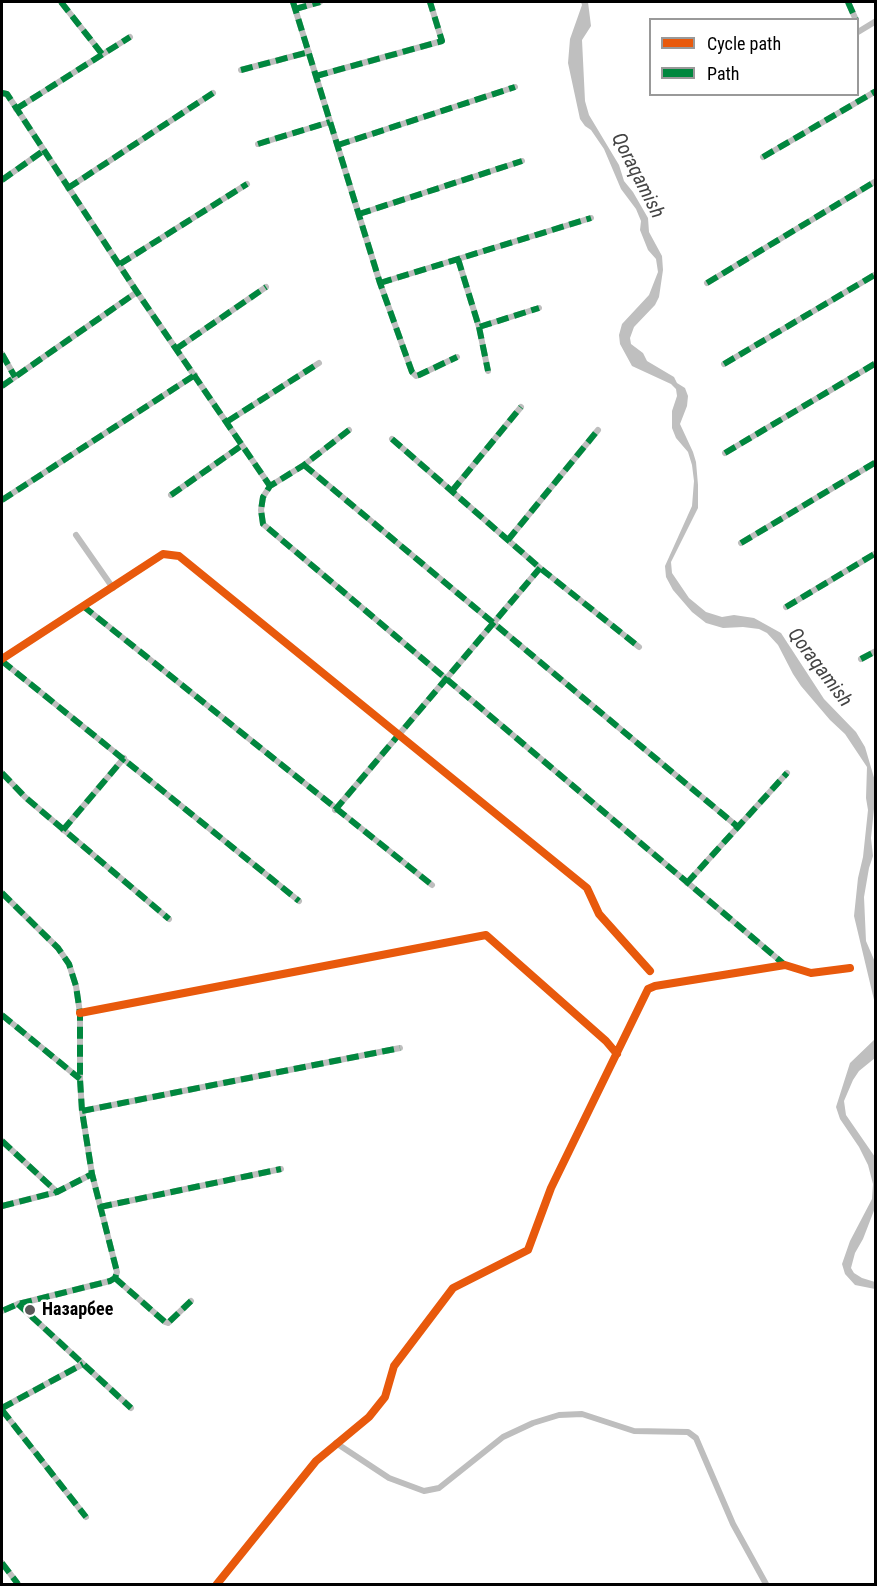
<!DOCTYPE html>
<meta charset="utf-8">
<style>
body{margin:0}
#map{position:relative;width:877px;height:1586px;overflow:hidden;background:#fff;font-family:"Roboto Condensed",sans-serif}
canvas{display:block}
.frame{position:absolute;inset:0;border:3px solid #000;pointer-events:none}
.legend{position:absolute;left:649px;top:18px;width:210px;height:78px;box-sizing:border-box;background:#fff;border:2px solid #999;margin:0;padding:8px 10px;list-style:none;font-size:18px;color:#000}
.legend li{display:flex;align-items:center;gap:12px;height:30px}
.legend b{width:30px;border:2px solid #999}
</style>
<div id="map">
<canvas width="877" height="1586"></canvas>
<div class="frame"></div>
<ul class="legend">
<li><b style="height:8px;background:#e8590c"></b>Cycle path</li>
<li><b style="height:8px;background:#00873e"></b>Path</li>
</ul>
</div>
<script>
const g = document.querySelector('canvas').getContext('2d');
g.lineJoin = 'round';
function paint(path, color) {
  g.fillStyle = color;
  g.fill(path, 'evenodd');
}
function poly(rows) {
  const path = new Path2D();
  for (const r of rows) {
    path.moveTo(r[0], r[1]);
    for (let i = 2; i < r.length; i += 2) path.lineTo(r[i], r[i + 1]);
  }
  return path;
}
function trace(path, color, width, dash) {
  g.strokeStyle = color;
  g.lineWidth = width;
  g.lineCap = dash ? 'butt' : 'round';
  g.setLineDash(dash || []);
  g.stroke(path);
}
function drawText(font, color, halo, rows, align = 'center') {
  g.font = font + ' "Roboto Condensed",sans-serif';
  g.lineWidth = 5;
  g.setLineDash([]);
  g.textBaseline = 'middle';
  g.strokeStyle = halo;
  g.fillStyle = color;
  for (const [text, x, y, turn = 0] of rows) {
    g.save();
    g.translate(x, y);
    g.rotate((+turn || 0) * Math.PI / 180);
    g.textAlign = isNaN(turn) ? turn : align;
    if (halo) g.strokeText(text, 0, 0);
    g.fillText(text, 0, 0);
    g.restore();
  }
}
paint(poly([
 [581,2,588,2,591,26,582,40,585,101,589,115,619,165,624,181,633,192,648,218,649,232,662,256,663,270,659,297,655,305,634,327,630,338,631,344,643,353,647,361,674,377,677,383,685,388,688,396,687,406,680,424,693,452,696,462,698,485,698,508,671,562,672,573,689,598,706,612,722,617,734,615,754,618,781,633,824,699,856,732,865,747,875,781,875,799,871,838,873,856,869,868,864,897,866,941,875,962,875,1004,854,916,858,878,863,857,868,810,866,798,867,767,845,734,830,720,801,686,793,674,778,645,767,633,759,629,743,627,723,628,706,623,692,612,673,590,666,577,665,566,692,506,694,481,692,465,688,452,676,438,672,428,672,411,677,396,676,389,671,384,632,366,620,344,619,335,622,324,649,295,658,272,656,259,648,250,640,230,641,221,636,209,621,189,604,149,591,130,585,126,580,119,568,63,570,39,582,5],
 [875,1039,875,1058,859,1071,853,1080,844,1101,846,1115,875,1157,875,1208,863,1239,855,1253,851,1268,854,1273,862,1278,875,1282,875,1289,855,1285,845,1274,842,1264,850,1241,872,1199,873,1184,868,1165,859,1147,840,1119,836,1107,850,1063]
]), '#bfbfbf');
trace(poly([
 [61,2,102,54],
 [293,2,380,283,412,372,416,376,419,375,457,357],
 [848,2,856,20],
 [295,9,320,2],
 [858,32,876,21],
 [241,70,309,52],
 [316,76,442,41,430,2],
 [2,93,7,94,137,292,270,486],
 [16,109,130,37],
 [258,144,330,122],
 [338,145,515,87],
 [763,157,876,91],
 [2,180,43,151],
 [68,188,213,93],
 [359,214,522,161],
 [458,259,479,327,539,308],
 [120,264,247,184],
 [380,283,591,218],
 [707,283,876,181],
 [479,327,488,371],
 [176,349,266,287],
 [2,354,15,377],
 [724,364,876,274],
 [2,386,137,292],
 [228,421,319,363],
 [349,430,304,465,270,486,263,497,261,510,263,524,785,965],
 [392,439,540,568,639,647],
 [725,453,876,363],
 [304,465,738,827],
 [452,491,521,407],
 [171,495,241,446],
 [2,500,195,375],
 [76,535,113,588],
 [508,540,598,430],
 [741,543,876,462],
 [83,606,432,885],
 [786,607,876,553],
 [2,659,163,554,179,556,587,888,599,914,650,971],
 [861,659,876,651],
 [2,661,299,901],
 [2,773,25,797,169,919],
 [335,810,540,568],
 [63,830,124,758],
 [687,883,787,773],
 [2,893,58,948,69,964,76,986,80,1013,80,1079,82,1111,92,1174,117,1272,115,1278,110,1281,18,1304,2,1311],
 [80,1013,486,935,606,1041,617,1054],
 [2,1015,80,1079],
 [82,1111,400,1048],
 [2,1141,57,1192],
 [2,1206,57,1192,92,1174],
 [100,1207,281,1169],
 [115,1278,165,1322,168,1323,191,1301],
 [18,1304,131,1408],
 [2,1408,83,1364],
 [2,1410,86,1517],
 [336,1443,389,1478,424,1491,439,1488,503,1437,533,1423,559,1415,582,1414,634,1431,688,1432,696,1438,733,1524,766,1584],
 [2,1563,18,1584],
 [217,1584,316,1461,369,1417,385,1397,394,1366,453,1288,528,1250,551,1188,648,989,655,986,785,965,811,973,850,968]
]), '#bebebe', 6);
trace(poly([
 [61,2,102,54],
 [293,2,380,283,412,372,416,376,419,375,457,357],
 [848,2,856,20],
 [295,9,320,2],
 [241,70,309,52],
 [316,76,442,41,430,2],
 [2,93,7,94,137,292,270,486],
 [16,109,130,37],
 [258,144,330,122],
 [338,145,515,87],
 [763,157,876,91],
 [2,180,43,151],
 [68,188,213,93],
 [359,214,522,161],
 [458,259,479,327,539,308],
 [120,264,247,184],
 [380,283,591,218],
 [707,283,876,181],
 [479,327,488,371],
 [176,349,266,287],
 [2,354,15,377],
 [724,364,876,274],
 [2,386,137,292],
 [228,421,319,363],
 [349,430,304,465,270,486,263,497,261,510,263,524,785,965],
 [392,439,540,568,639,647],
 [725,453,876,363],
 [304,465,738,827],
 [452,491,521,407],
 [171,495,241,446],
 [2,500,195,375],
 [508,540,598,430],
 [741,543,876,462],
 [83,606,432,885],
 [786,607,876,553],
 [861,659,876,651],
 [2,661,299,901],
 [2,773,25,797,169,919],
 [335,810,540,568],
 [63,830,124,758],
 [687,883,787,773],
 [2,893,58,948,69,964,76,986,80,1013,80,1079,82,1111,92,1174,117,1272,115,1278,110,1281,18,1304,2,1311],
 [2,1015,80,1079],
 [82,1111,400,1048],
 [2,1141,57,1192],
 [2,1206,57,1192,92,1174],
 [100,1207,281,1169],
 [115,1278,165,1322,168,1323,191,1301],
 [18,1304,131,1408],
 [2,1408,83,1364],
 [2,1410,86,1517],
 [2,1563,18,1584]
]), '#00873e', 6, [12, 6]);
trace(poly([
 [2,659,163,554,179,556,587,888,599,914,650,971],
 [80,1013,486,935,606,1041,617,1054],
 [217,1584,316,1461,369,1417,385,1397,394,1366,453,1288,528,1250,551,1188,648,989,655,986,785,965,811,973,850,968]
]), '#e8590c', 8);
for (const [x, y, r, color] of [
 [30,1310,6,"#595959"]
]) {
  const dot = new Path2D();
  dot.arc(x, y, r, 0, 2 * Math.PI);
  g.fillStyle = color;
  g.fill(dot);
  trace(dot, '#fff', 2);
}
drawText('bold 18px', '#000', '#fff', [
 ["Назарбее",42,1310]
], 'left');
drawText('italic 20px', '#444', '#fff', [
 ["Qoraqamish",637,176,63],
 ["Qoraqamish",819,668,53]
]);
</script>
